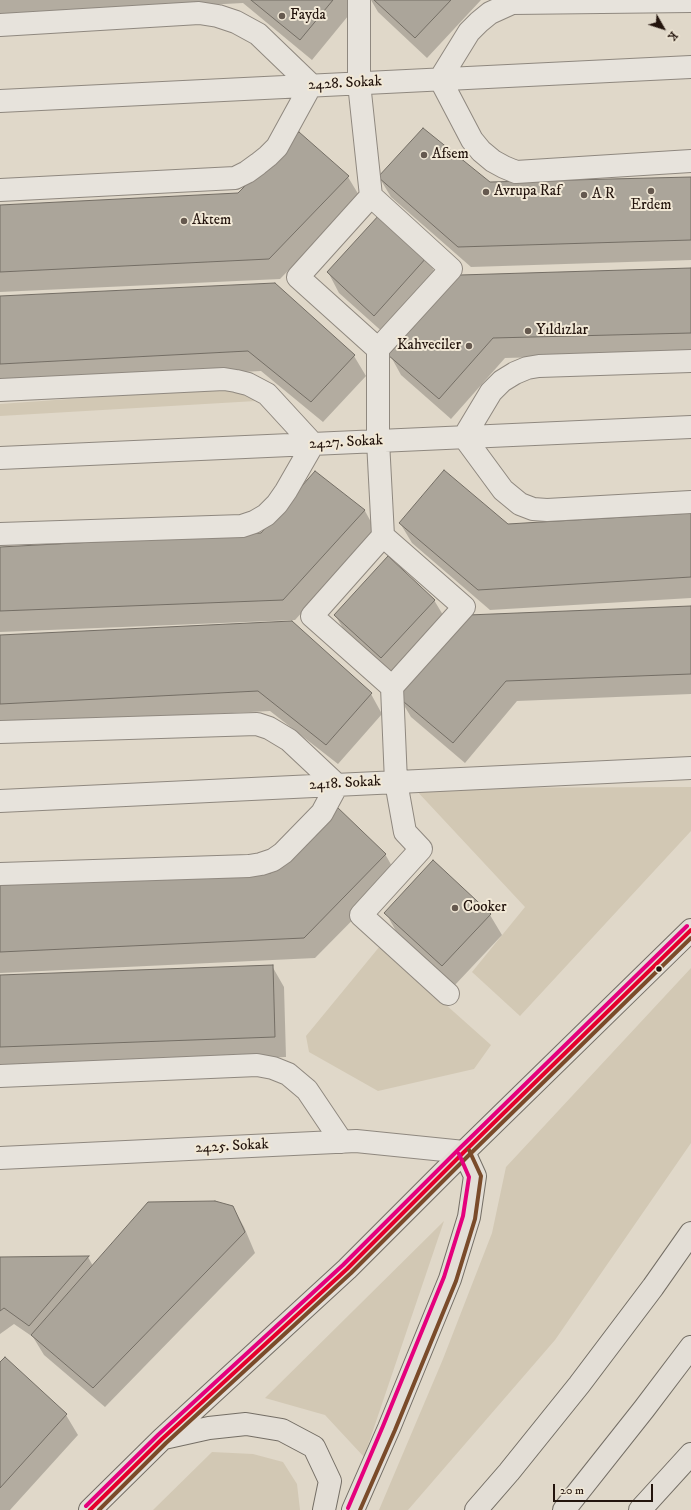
<!DOCTYPE html>
<meta charset="utf-8">
<style>
body{margin:0}
#map{position:relative;width:691px;height:1510px;overflow:hidden;background:#e0d8c9;font-family:"IM FELL DW Pica",serif}
canvas{display:block}
.north{position:absolute;left:643px;top:8px;width:40px;height:40px;-webkit-text-stroke:3px #f1e8d6;paint-order:stroke;rotate:129deg;font-size:11px;font-weight:700;line-height:16px;text-align:center;color:#23140d}
.north::after{content:'';display:block;margin:auto;width:14px;height:18px;background:#23140d;clip-path:polygon(50% 0,100% 100%,50% 72%,0 100%)}
.scale{position:absolute;left:553px;top:1484px;width:100px;height:18px;box-sizing:border-box;border:2px solid #23140d;border-top:0;padding-left:5px;font-size:12px;line-height:14px;white-space:nowrap;color:#23140d;-webkit-text-stroke:3px #f1e8d6;paint-order:stroke}
</style>
<div id="map">
<canvas width="691" height="1510"></canvas>
<div class="north">K</div>
<div class="scale">20 m</div>
</div>
<script>
const g = document.querySelector('canvas').getContext('2d');
g.lineJoin = 'round';
function paint(path, color) {
  g.fillStyle = color;
  g.fill(path, 'evenodd');
}
function poly(rows) {
  const path = new Path2D();
  for (const r of rows) {
    path.moveTo(r[0], r[1]);
    for (let i = 2; i < r.length; i += 2) path.lineTo(r[i], r[i + 1]);
  }
  return path;
}
function trace(path, color, width, dash) {
  g.strokeStyle = color;
  g.lineWidth = width;
  g.lineCap = dash ? 'butt' : 'round';
  g.setLineDash(dash || []);
  g.stroke(path);
}
function drawText(font, color, halo, rows, align = 'center') {
  g.font = font + ' "IM FELL DW Pica",serif';
  g.lineWidth = 4;
  g.setLineDash([]);
  g.textBaseline = 'middle';
  g.strokeStyle = halo;
  g.fillStyle = color;
  for (const [text, x, y, turn = 0] of rows) {
    g.save();
    g.translate(x, y);
    g.rotate((+turn || 0) * Math.PI / 180);
    g.textAlign = isNaN(turn) ? turn : align;
    if (halo) g.strokeText(text, 0, 0);
    g.fillText(text, 0, 0);
    g.restore();
  }
}
paint(poly([
 [235,387,256,401,0,416,0,404],
 [691,787,691,831,520,1016,472,972,525,907,414,788],
 [380,946,491,1045,474,1069,378,1091,309,1052,306,1036],
 [691,968,691,1143,555,1340,408,1510,379,1510,443,1359,492,1233,506,1167],
 [444,1221,364,1457,325,1415,265,1398],
 [212,1452,253,1454,283,1462,297,1484,300,1510,153,1510]
]), '#d2c8b4');
paint(poly([
 [0,0,347,0,353,10,312,60,243,3,0,16],
 [371,0,481,0,427,58,378,12],
 [348,177,360,197,280,279,0,292,0,206,239,194],
 [379,177,490,183,691,178,691,260,471,267,391,197],
 [427,258,438,278,386,335,339,293,328,272],
 [691,269,691,353,505,358,451,419,401,375,390,355],
 [275,284,354,356,366,376,323,422,261,371,0,384,0,297],
 [316,473,365,511,376,531,295,620,0,632,0,548,262,534],
 [691,514,691,598,490,610,412,543,400,523,508,525],
 [434,600,446,620,393,678,347,635,335,615],
 [691,607,691,694,517,701,465,763,411,717,399,697],
 [0,636,371,694,382,714,338,764,270,711,0,725],
 [385,854,397,875,315,958,0,973,0,886,272,874],
 [386,913,490,915,502,935,454,986,397,933],
 [272,966,284,987,286,1057,0,1068,0,976],
 [232,1206,244,1227,255,1253,105,1407,44,1355,33,1337,14,1324,0,1334,0,1258,88,1257,93,1266],
 [5,1359,66,1415,78,1435,10,1510,0,1510,0,1364]
]), '#0003');
const building = poly([
 [251,0,333,0,300,40,251,0],
 [374,0,451,0,415,38,374,0],
 [423,128,490,182,691,177,691,240,458,247,378,177,423,128],
 [299,132,349,176,269,259,0,272,0,205,238,193,299,132],
 [380,214,427,257,374,316,327,272,380,214],
 [691,268,691,333,493,338,439,399,388,355,460,275,691,268],
 [275,283,355,355,311,402,248,351,0,364,0,296,275,283],
 [444,470,508,524,691,513,691,577,478,590,399,523,444,470],
 [315,471,365,510,283,600,0,611,0,547,261,533,315,471],
 [388,556,435,600,381,658,334,615,388,556],
 [691,606,691,674,506,681,453,743,398,697,468,615,691,606],
 [292,621,372,693,326,745,258,691,0,704,0,635,292,621],
 [336,806,386,854,304,938,0,952,0,885,271,873,336,806],
 [433,860,491,914,442,966,384,913,433,860],
 [273,965,275,1037,0,1047,0,975,273,965],
 [215,1201,233,1206,245,1232,93,1388,31,1335,148,1202,215,1201],
 [89,1256,29,1326,4,1308,0,1311,0,1257,89,1256],
 [5,1357,67,1414,0,1488,0,1362,5,1357]
]);
paint(building, '#aba59a');
trace(building, '#746e65', 1);
const minor = poly([
 [359,0,359,83,371,196,451,269,378,349,378,441,383,536,464,607,392,687,396,782,405,832,421,849,361,915,448,994],
 [691,1,512,3,490,13,479,22,469,32,440,79,472,140,481,151,493,161,504,167,516,172,691,161],
 [0,25,199,13,218,16,236,22,258,34,311,85,277,147,268,156,258,164,247,172,235,178,0,190],
 [0,101,691,67],
 [371,196,298,277,378,349],
 [691,361,539,366,527,368,515,373,502,381,491,392,464,437,503,490,520,504,533,509,547,510,691,502],
 [0,390,224,379,236,381,248,384,267,394,313,444,286,491,277,504,266,515,254,522,242,526,0,534],
 [0,458,691,427],
 [383,536,312,616,392,687],
 [0,732,257,724,269,728,289,740,337,785,322,813,283,853,273,860,261,864,249,866,0,874],
 [0,801,691,768],
 [0,1076,257,1065,273,1068,288,1074,307,1090,342,1142],
 [0,1158,356,1141,464,1152]
]);
const major = poly([
 [164,1438,209,1428,246,1424,282,1430,314,1447,330,1481,324,1510],
 [90,1510,162,1439,347,1269,464,1152,691,930],
 [353,1510,389,1428,450,1279,469,1217,475,1176,464,1152]
]);
const highway = poly([
 [476,1510,509,1472,579,1385,653,1287,691,1233],
 [564,1510,644,1409,691,1347],
 [640,1510,691,1454]
]);
trace(minor, '#8f887f', 24);
trace(major, '#746e65', 24);
trace(highway, '#746e65', 24);
trace(minor, '#e7e3dc', 22);
trace(major, '#e3ded6', 22);
trace(highway, '#e3ded6', 22);
trace(poly([
 [90,1510,162,1439,347,1269,464,1152,691,930]
]), '#e4002b', 4);
trace(poly([
 [99,1510,166,1443,351,1273,468,1156,691,938],
 [360,1510,395,1430,456,1281,475,1219,481,1176,469,1150]
]), '#7a4b2a', 4);
trace(poly([
 [86,1506,158,1435,343,1265,460,1148,687,926],
 [348,1508,383,1426,444,1277,463,1216,469,1177,459,1154]
]), '#e5007d', 4);
for (const [x, y, r, color] of [
 [282,16,4,"#65594f"],
 [424,155,4,"#65594f"],
 [651,191,4,"#65594f"],
 [486,192,4,"#65594f"],
 [584,195,4,"#65594f"],
 [184,221,4,"#65594f"],
 [528,331,4,"#65594f"],
 [469,346,4,"#65594f"],
 [455,908,4,"#65594f"],
 [659,969,3.5,"#23140d"]
]) {
  const dot = new Path2D();
  dot.arc(x, y, r, 0, 2 * Math.PI);
  g.fillStyle = color;
  g.fill(dot);
  trace(dot, '#f1e8d6', 1.5);
}
drawText('15px', '#23140d', '#f1e8d6', [
 ["Fayda",290,16],
 ["Afsem",432,155],
 ["Avrupa Raf",494,192],
 ["A R",592,195],
 ["Erdem",651,206,"center"],
 ["Aktem",192,221],
 ["Yıldızlar",536,331],
 ["Kahveciler",461,346,"right"],
 ["Cooker",463,908]
], 'left');
drawText('15px', '#23140d', '#f1e8d6', [
 ["2428. Sokak",345,84,-3],
 ["2427. Sokak",346,443,-3],
 ["2418. Sokak",345,784,-3],
 ["2425. Sokak",232,1147,-3]
]);
</script>
